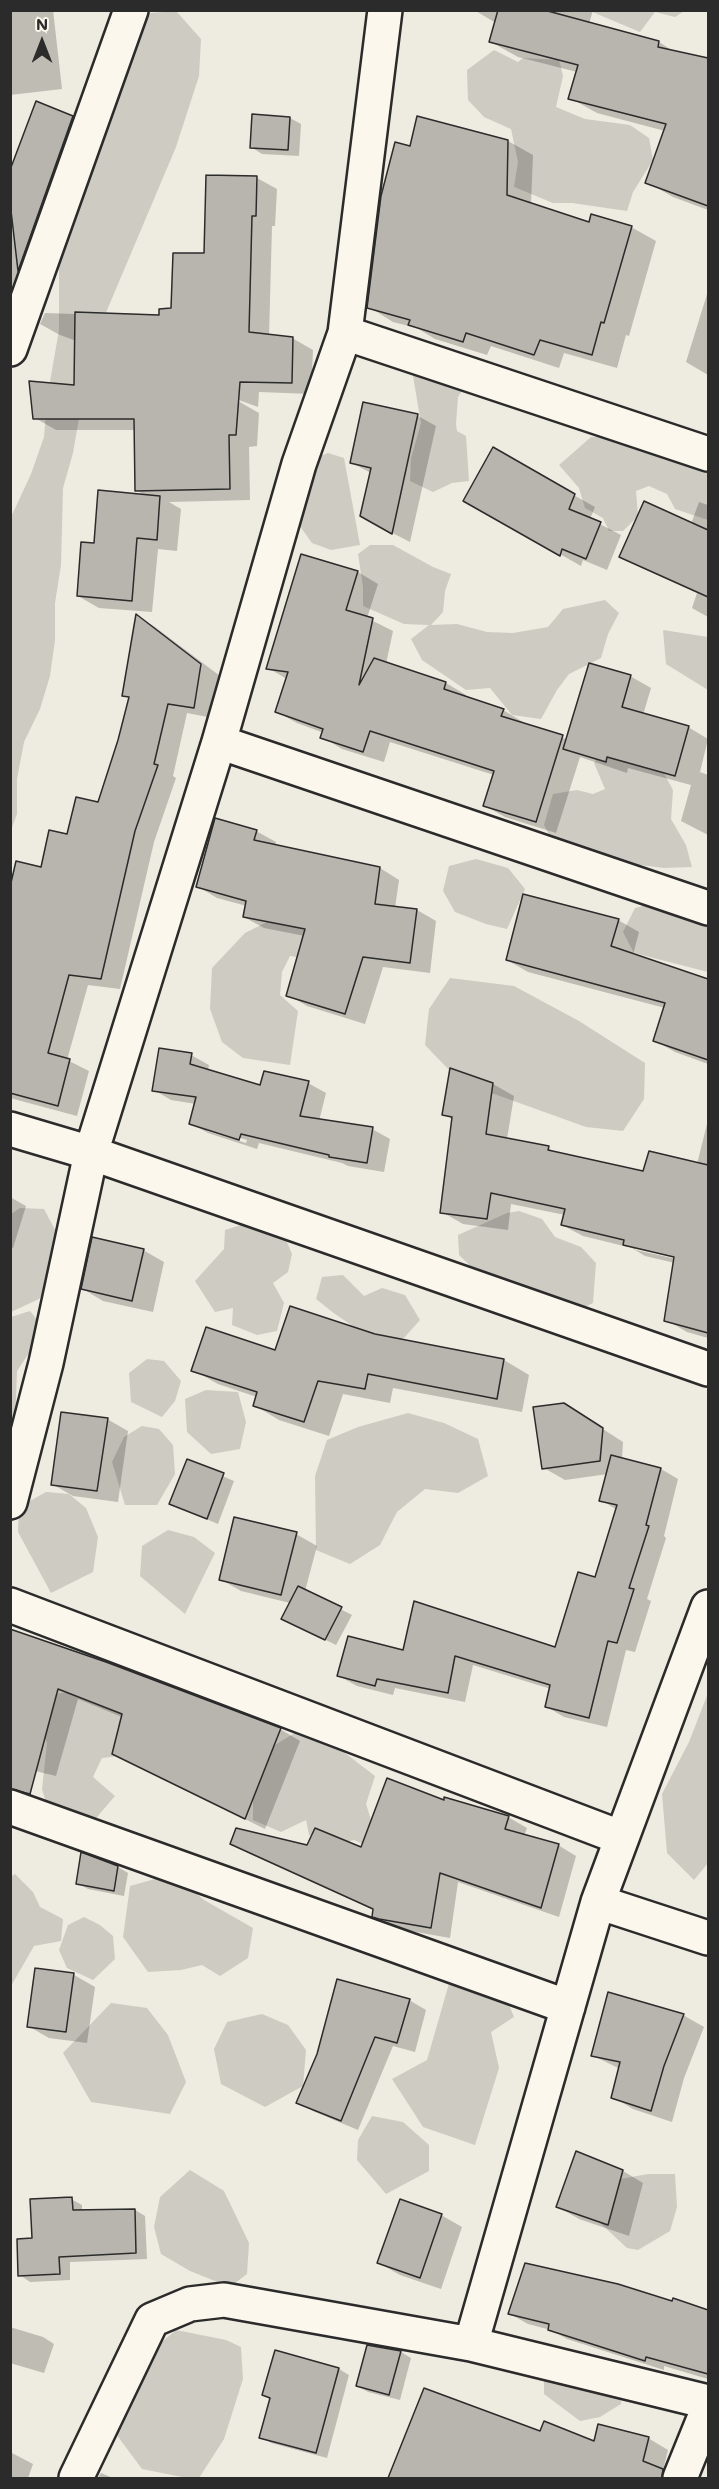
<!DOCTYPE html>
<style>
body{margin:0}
#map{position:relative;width:719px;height:2489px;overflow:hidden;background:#eeebe0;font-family:Mali,sans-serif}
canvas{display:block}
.frame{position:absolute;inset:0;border:12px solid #2b2b2b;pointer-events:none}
.north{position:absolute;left:12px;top:12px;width:60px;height:60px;-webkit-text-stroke:4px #fbf7ec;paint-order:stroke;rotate:0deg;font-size:16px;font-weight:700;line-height:24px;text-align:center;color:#2b2b2b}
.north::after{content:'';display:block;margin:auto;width:21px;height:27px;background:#2b2b2b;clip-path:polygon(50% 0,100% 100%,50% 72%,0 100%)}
</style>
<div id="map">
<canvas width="719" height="2489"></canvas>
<div class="frame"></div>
<div class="north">N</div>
</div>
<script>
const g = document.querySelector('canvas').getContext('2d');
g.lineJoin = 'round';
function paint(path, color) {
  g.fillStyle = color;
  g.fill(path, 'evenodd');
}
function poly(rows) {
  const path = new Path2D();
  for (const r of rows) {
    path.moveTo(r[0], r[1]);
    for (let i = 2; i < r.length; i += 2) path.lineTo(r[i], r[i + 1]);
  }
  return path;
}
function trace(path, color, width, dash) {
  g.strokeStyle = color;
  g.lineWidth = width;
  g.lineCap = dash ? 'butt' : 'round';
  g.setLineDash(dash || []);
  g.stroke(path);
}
paint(poly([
 [176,11,201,39,199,76,176,147,91,348,73,453,63,488,61,565,55,603,55,640,50,676,40,709,24,742,17,779,17,814,11,830,11,517,31,474,44,437,47,399,59,330,59,215,66,144,76,107,108,35,138,14],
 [590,11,684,11,675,17,655,12,640,32],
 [494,50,518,62,523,58,559,60,563,76,556,107,585,119,630,125,649,138,653,160,633,192,627,211,572,203,553,203,514,187,518,162,511,129,484,117,468,100,467,70],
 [437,371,467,383,458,397,456,424,457,431,466,436,469,481,452,483,433,492,410,481,411,458,421,423,413,376],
 [591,437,617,437,708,466,708,520,675,509,667,494,649,486,636,491,638,516,623,531,609,531,603,518,585,508,579,488,559,465],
 [328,453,344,458,360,545,331,550,312,543,297,522,299,464],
 [370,545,393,545,433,567,451,574,445,591,443,612,431,625,457,624,487,632,513,633,548,627,563,609,605,600,619,613,608,634,601,658,569,674,557,690,541,719,512,715,490,688,466,690,422,660,411,639,429,625,404,624,363,606,363,587,358,554],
 [663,630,708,637,708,690,666,664],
 [630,711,673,790,671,819,686,845,692,867,664,868,640,865,624,865,553,842,544,825,553,794,577,790,593,794,605,789,594,763],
 [476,859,508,868,525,889,507,929,486,924,455,912,443,891,449,866],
 [655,903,708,917,708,972,634,953,623,932,635,908],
 [277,917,311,922,317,960,290,956,282,972,280,995,298,1011,290,1065,243,1058,222,1042,210,1009,212,968,245,933],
 [450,978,514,986,579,1021,645,1063,644,1099,623,1131,586,1127,486,1091,450,1071,425,1045,429,1009],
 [20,1208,44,1209,61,1241,55,1280,39,1299,11,1312,11,1214],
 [519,1211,542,1219,555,1237,581,1247,596,1263,593,1303,574,1312,484,1279,459,1255,458,1235,507,1213],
 [251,1222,284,1235,292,1254,288,1272,273,1283,284,1303,277,1331,257,1335,232,1325,233,1308,215,1312,195,1281,224,1249,225,1230],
 [343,1275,364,1296,382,1288,405,1295,420,1320,404,1338,382,1346,335,1314,316,1299,322,1277],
 [30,1311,38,1321,31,1350,17,1371,15,1425,11,1425,11,1317],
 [147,1359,164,1361,181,1381,175,1401,162,1417,131,1402,129,1373],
 [206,1390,238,1392,246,1422,240,1449,211,1454,187,1432,185,1399],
 [408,1413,444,1423,478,1439,488,1476,458,1493,425,1489,397,1512,380,1545,350,1564,316,1550,315,1476,327,1440,358,1427],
 [142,1426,159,1429,173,1445,175,1474,157,1505,125,1505,112,1462,124,1437],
 [46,1492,69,1494,86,1508,98,1537,93,1572,51,1593,18,1532,19,1507],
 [168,1530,194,1537,215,1553,185,1614,140,1576,142,1546],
 [81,1690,127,1703,127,1755,102,1758,93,1777,115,1796,85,1831,49,1812,42,1789,47,1743,37,1719,55,1694],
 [708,1693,708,1863,694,1880,667,1853,662,1794,689,1742],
 [298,1731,328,1740,375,1776,366,1804,371,1820,373,1849,354,1840,337,1844,309,1835,306,1820,281,1832,253,1820,253,1783,275,1745],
 [15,1874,33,1892,40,1907,63,1919,61,1941,34,1946,11,1986,10,1877],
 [173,1874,204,1900,253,1928,248,1958,220,1976,202,1965,181,1970,148,1972,123,1937,130,1886],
 [84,1917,100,1925,113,1936,115,1959,93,1980,67,1968,59,1950,68,1925],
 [450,1980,504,1993,514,2017,491,2032,499,2068,475,2145,423,2127,392,2079,427,2060],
 [111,2003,147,2008,168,2035,186,2082,170,2114,91,2102,63,2053],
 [262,2014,288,2025,306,2050,303,2086,265,2107,221,2084,214,2049,227,2022],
 [372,2116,403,2122,429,2145,429,2171,386,2194,357,2160,358,2140],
 [190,2170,224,2191,249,2243,247,2274,230,2287,190,2271,161,2254,154,2227,160,2197],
 [648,2174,675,2174,677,2207,670,2231,638,2250,627,2248,599,2222,615,2180],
 [176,2330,226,2340,241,2347,243,2379,224,2439,199,2478,187,2478,142,2469,116,2434,125,2397,149,2353],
 [544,2371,622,2384,621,2404,600,2417,580,2421,544,2394]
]), '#cecbc2');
paint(poly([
 [10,10,53,10,62,89,10,95],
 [474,10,593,10,589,24,659,42,676,53,708,60,708,210,673,197,647,182,665,131,597,113,570,98,577,72,518,57,491,42,496,23],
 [37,103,73,117,93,129,10,317,10,175],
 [290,118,301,124,299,156,262,154,251,147],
 [508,141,533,155,531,204,590,224,631,227,656,241,629,336,626,335,617,368,564,353,559,368,491,346,487,355,435,339,417,328,393,322,369,307,411,148],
 [257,178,277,189,275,226,272,226,269,336,292,338,313,350,311,394,259,392,258,407,60,335,40,324,45,313,161,317,173,310],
 [708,291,708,375,686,362],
 [238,401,259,413,257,446,249,447,250,500,169,502,181,509,177,551,158,549,152,612,99,608,78,596,95,545,146,496,136,490,136,430,56,430,35,418],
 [365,404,418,416,436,426,410,542,379,526,371,473,352,463],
 [493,450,595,507,590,519,621,535,607,570,583,560,581,566,465,500],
 [699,502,708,505,708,617,692,608,697,593,642,568,621,556,691,524],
 [358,572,378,584,367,618,393,631,386,664,446,683,466,695,465,698,503,710,523,722,522,724,566,739,630,676,651,688,643,715,688,727,708,739,700,772,708,775,708,835,681,821,691,785,628,768,627,773,580,757,556,833,505,817,485,806,494,775,390,742,384,762,342,749,322,737,324,733,297,723,277,712,287,679,268,668],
 [137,616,155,627,220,676,213,718,187,713,173,776,176,778,154,842,120,989,88,985,67,1060,89,1071,77,1116,10,1098,10,902,42,869,68,836,99,804,120,741,130,698,124,695],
 [256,831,276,842,275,846,380,868,399,880,395,908,417,910,436,921,430,973,383,967,365,1024,307,1006,288,995,305,936,264,928,244,917,247,906,217,898,197,886],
 [618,920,639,932,633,955,708,981,708,1064,675,1052,654,1040,665,1008,528,972,507,960],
 [191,1055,209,1065,208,1071,261,1086,308,1083,326,1093,319,1121,372,1129,390,1139,384,1172,348,1166,342,1163,259,1143,257,1149,208,1133,190,1123,196,1104,171,1100,154,1090],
 [207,1128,247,1140,246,1143,207,1131],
 [493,1084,514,1096,507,1139,548,1148,561,1155,644,1173,697,1164,708,1120,708,1338,687,1332,666,1320,675,1263,645,1256,632,1248,583,1236,562,1225,565,1215,511,1204,508,1230,463,1224,442,1212,453,1120,444,1114],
 [632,1245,682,1257,681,1260,636,1250],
 [10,1197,26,1206,13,1248,10,1247],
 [143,1250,164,1262,153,1312,103,1301,83,1289],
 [374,1336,504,1360,529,1375,522,1412,393,1388,390,1403,343,1394,329,1436,279,1420,254,1405,257,1397,218,1384,193,1370,276,1352],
 [564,1404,623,1442,622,1459,661,1469,678,1479,664,1536,666,1538,647,1599,651,1601,635,1652,626,1650,607,1727,564,1717,547,1707,551,1689,473,1665,465,1702,395,1688,393,1695,357,1686,339,1676,404,1652,556,1649,596,1579,617,1510,601,1500,608,1474,565,1480,544,1468],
 [107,1419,128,1431,118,1502,73,1496,52,1484],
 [187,1461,234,1481,218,1524,171,1504],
 [296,1534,317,1546,305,1591,352,1615,336,1645,293,1624,290,1603,241,1591,220,1579],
 [10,1653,280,1729,300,1741,265,1829,114,1754,122,1717,78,1699,56,1776,10,1765],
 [445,1802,508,1817,527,1828,524,1836,558,1845,576,1856,559,1917,458,1882,450,1938,399,1929,373,1916,374,1910,250,1854,232,1844,362,1849],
 [118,1867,128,1873,124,1896,88,1889,77,1883],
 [36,1970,74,1975,95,1987,87,2043,49,2038,28,2026],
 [409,2000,426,2010,415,2052,393,2046,358,2130,315,2112,297,2102],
 [683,2015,704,2027,684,2078,672,2122,633,2109,613,2097,620,2069,592,2055],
 [623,2171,643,2183,629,2236,579,2219,558,2207],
 [71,2199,82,2205,82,2211,135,2210,145,2216,147,2259,70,2262,70,2280,30,2282,20,2275],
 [441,2215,462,2227,441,2289,400,2275,379,2263],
 [674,2300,708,2312,708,2379,664,2366,664,2370,567,2339,551,2330,528,2324,510,2314,673,2302],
 [10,2327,43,2337,54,2344,44,2373,10,2363],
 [401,2352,411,2358,400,2400,368,2392,357,2386],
 [339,2369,349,2375,327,2458,271,2443,261,2437,271,2399,263,2394],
 [540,2433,595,2443,648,2438,668,2450,661,2478,404,2478,392,2472],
 [10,2452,33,2464,28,2478,10,2478],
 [101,2473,113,2478,98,2478]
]), '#0003');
const building = poly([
 [498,10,544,10,659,41,658,47,708,58,708,206,645,183,666,124,568,99,578,65,489,42,498,10],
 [36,101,73,116,18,271,10,202,10,170,36,101],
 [252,114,290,117,288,150,250,148,252,114],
 [417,116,508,140,507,195,589,222,591,214,632,226,604,323,601,322,592,355,540,340,534,355,466,333,463,342,408,325,410,320,367,308,381,196,395,142,410,146,417,116],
 [206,175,257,176,256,216,252,216,249,332,293,337,292,383,240,382,236,435,229,435,230,489,135,491,134,419,33,419,29,381,74,385,75,312,159,315,159,309,171,308,173,253,204,253,206,175],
 [363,402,418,414,392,534,360,516,371,468,350,463,363,402],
 [493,447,575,494,569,509,601,522,586,559,562,549,560,556,463,501,493,447],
 [98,490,160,496,157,540,137,538,132,601,77,596,81,542,94,543,98,490],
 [644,501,708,530,708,597,619,557,644,501],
 [301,554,358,571,346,610,373,618,359,685,374,658,446,682,444,689,504,709,501,716,563,735,536,822,483,806,494,771,370,731,363,752,320,738,323,729,275,712,288,672,266,669,301,554],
 [136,614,201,664,194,708,168,704,154,764,158,765,135,831,101,979,69,975,48,1053,70,1059,58,1106,10,1093,10,887,16,861,41,867,49,830,67,834,76,797,98,802,118,740,129,697,122,696,136,614],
 [589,663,631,675,622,707,689,726,675,776,607,757,606,762,563,749,589,663],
 [215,818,257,830,254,840,380,867,375,904,417,909,410,963,363,957,345,1014,286,996,305,929,243,917,246,901,196,887,215,818],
 [523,894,619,919,611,946,708,979,708,1060,653,1041,665,1003,506,960,523,894],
 [159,1048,192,1053,190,1064,260,1085,264,1071,309,1081,300,1116,373,1127,367,1163,329,1157,329,1155,241,1134,239,1140,189,1124,196,1097,152,1091,159,1048],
 [450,1068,493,1083,486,1134,549,1146,548,1150,643,1171,649,1151,708,1165,708,1333,664,1321,674,1257,623,1245,624,1240,561,1225,565,1209,491,1193,487,1219,440,1213,452,1117,442,1115,450,1068],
 [92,1237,144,1249,132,1301,81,1289,92,1237],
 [290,1306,375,1334,504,1359,497,1399,368,1374,365,1389,318,1381,304,1422,253,1406,257,1392,191,1371,206,1327,275,1350,290,1306],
 [564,1403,603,1428,600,1461,542,1469,533,1407,564,1403],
 [61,1412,108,1418,97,1491,51,1485,61,1412],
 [611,1455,661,1468,646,1525,649,1526,629,1588,634,1589,617,1643,608,1641,589,1718,545,1707,550,1685,455,1656,448,1693,377,1679,375,1686,337,1676,348,1636,403,1650,414,1601,555,1647,578,1572,595,1577,617,1505,599,1501,611,1455],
 [187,1459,224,1473,207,1519,169,1504,187,1459],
 [234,1517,297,1532,281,1595,219,1580,234,1517],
 [298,1586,342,1607,325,1640,281,1619,298,1586],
 [10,1629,106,1662,281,1728,245,1819,112,1754,122,1714,58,1689,30,1794,10,1789,10,1629],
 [387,1778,444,1800,444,1797,509,1816,505,1829,559,1844,541,1908,440,1873,431,1928,379,1919,372,1917,373,1909,230,1844,236,1828,307,1845,315,1828,361,1847,387,1778],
 [81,1852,118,1866,114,1891,76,1884,81,1852],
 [35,1968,74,1973,66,2032,27,2027,35,1968],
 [337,1979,410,1999,397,2043,375,2037,341,2121,296,2103,317,2054,337,1979],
 [608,1992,684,2014,664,2066,651,2111,611,2098,620,2062,591,2056,608,1992],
 [576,2151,623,2170,608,2225,556,2207,576,2151],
 [72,2197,73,2210,135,2209,136,2253,59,2257,60,2274,18,2276,17,2239,32,2238,30,2199,72,2197],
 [400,2199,442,2214,420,2278,377,2263,400,2199],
 [525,2263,618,2284,672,2301,673,2298,708,2310,708,2374,646,2357,645,2361,548,2330,549,2324,508,2314,525,2263],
 [367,2345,401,2351,389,2395,356,2386,367,2345],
 [275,2350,339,2368,316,2453,259,2438,270,2398,262,2395,275,2350],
 [424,2388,540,2431,544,2421,594,2441,598,2424,649,2437,643,2461,663,2469,662,2478,388,2478,424,2388]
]);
paint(building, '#b8b5ae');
trace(building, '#2b2b2b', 1.5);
const street = poly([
 [345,333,708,454],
 [10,349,131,10],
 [219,742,708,908],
 [10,1129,91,1153,708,1369],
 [10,1502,46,1363,91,1153,219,742,299,464,345,333,385,10],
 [10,1605,622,1838],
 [10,1807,568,2007],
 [598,1902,708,1938],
 [471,2344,598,1902,708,1607],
 [76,2478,152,2320,190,2304,224,2300,471,2344,708,2402],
 [680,2478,708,2409]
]);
trace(street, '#2b2b2b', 38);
trace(street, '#fbf7ec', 33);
</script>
